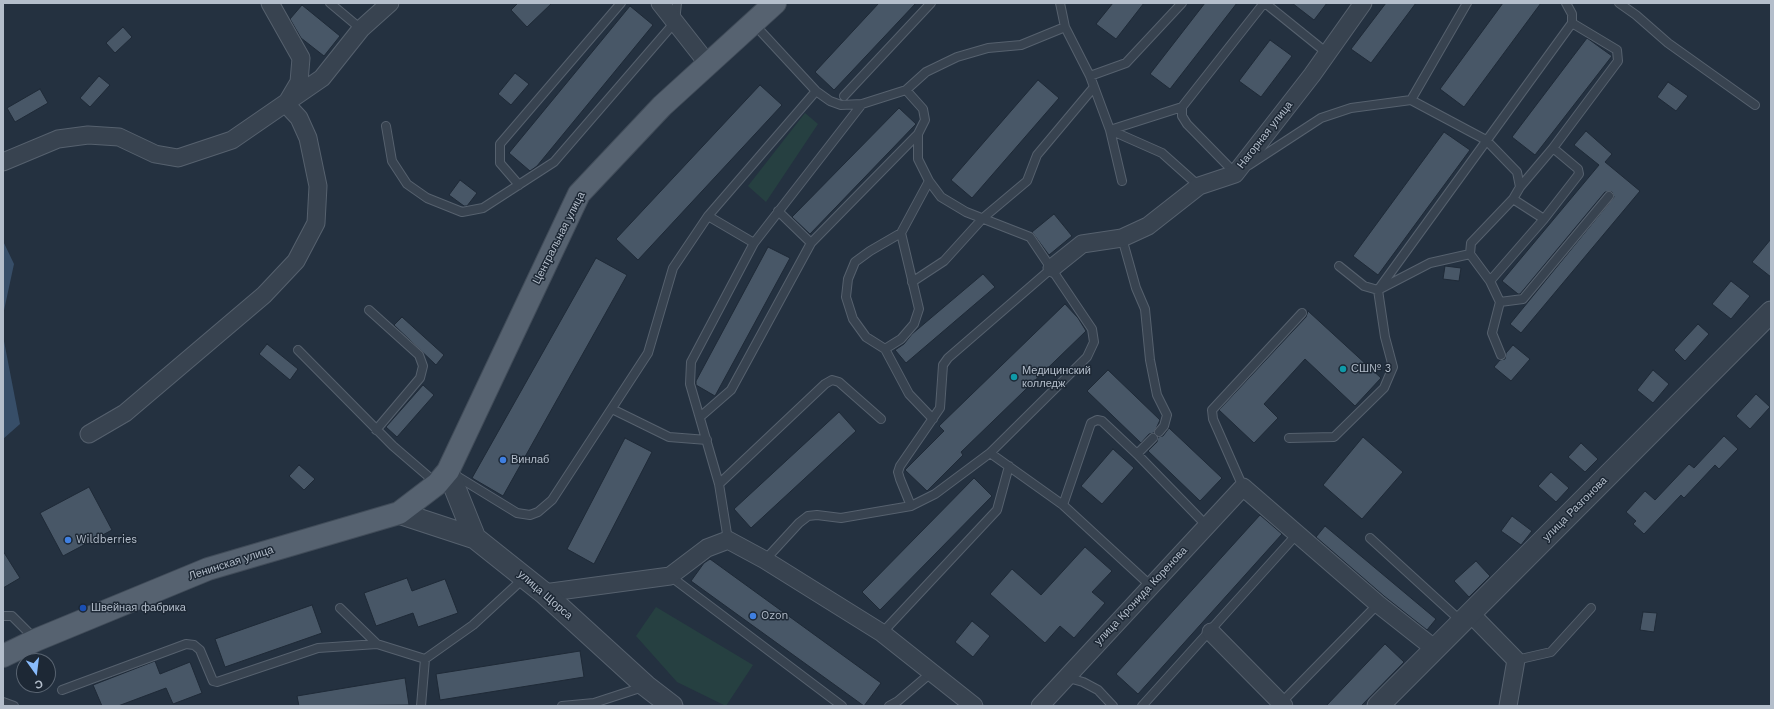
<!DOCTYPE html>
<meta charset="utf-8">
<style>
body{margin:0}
#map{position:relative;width:1774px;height:709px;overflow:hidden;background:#243140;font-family:"Work Sans",sans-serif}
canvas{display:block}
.frame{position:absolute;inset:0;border:4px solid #b4becb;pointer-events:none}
.north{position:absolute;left:16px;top:653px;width:40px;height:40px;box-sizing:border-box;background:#1d2835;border:1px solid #596471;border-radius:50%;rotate:166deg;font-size:11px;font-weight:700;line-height:16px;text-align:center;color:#b4becb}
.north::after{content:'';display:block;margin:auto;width:14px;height:18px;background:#88bbfc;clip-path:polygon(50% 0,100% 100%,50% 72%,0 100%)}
</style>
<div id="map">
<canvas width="1774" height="709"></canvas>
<div class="frame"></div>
<div class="north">С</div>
</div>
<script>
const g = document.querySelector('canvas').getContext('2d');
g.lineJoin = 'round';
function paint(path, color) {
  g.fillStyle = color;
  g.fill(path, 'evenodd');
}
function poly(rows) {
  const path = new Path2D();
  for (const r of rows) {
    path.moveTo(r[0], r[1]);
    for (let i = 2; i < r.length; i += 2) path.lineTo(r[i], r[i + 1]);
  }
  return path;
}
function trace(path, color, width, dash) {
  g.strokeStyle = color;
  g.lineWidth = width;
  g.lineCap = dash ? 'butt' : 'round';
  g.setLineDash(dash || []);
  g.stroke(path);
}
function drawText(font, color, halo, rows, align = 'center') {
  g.font = font + ' "Work Sans",sans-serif';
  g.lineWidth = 3;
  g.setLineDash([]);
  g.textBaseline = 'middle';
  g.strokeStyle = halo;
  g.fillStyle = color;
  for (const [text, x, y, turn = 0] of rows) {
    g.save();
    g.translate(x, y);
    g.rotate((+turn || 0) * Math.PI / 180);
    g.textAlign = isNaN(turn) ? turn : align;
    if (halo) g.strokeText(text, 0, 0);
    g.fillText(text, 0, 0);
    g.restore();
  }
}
paint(poly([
 [805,113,818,124,766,202,748,186],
 [656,607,753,665,726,706,677,682,636,636]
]), '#264041');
paint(poly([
 [3,241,14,264,3,315],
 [3,336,20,424,3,439]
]), '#374e68');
const building = poly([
 [518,3,552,3,527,27,511,10,518,3],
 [879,3,916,3,834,90,815,72,879,3],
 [1113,3,1144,3,1116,39,1096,24,1113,3],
 [1205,3,1237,3,1170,89,1150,74,1205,3],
 [1292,3,1327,3,1314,20,1292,3],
 [1386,3,1416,3,1371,63,1351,49,1386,3],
 [1503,3,1541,3,1464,107,1440,89,1503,3],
 [302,5,340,36,324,56,301,38,290,19,302,5],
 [630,6,653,25,537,166,530,171,509,153,630,6],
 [123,27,132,37,115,53,106,43,123,27],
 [1587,38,1612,56,1535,155,1512,137,1587,38],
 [1270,40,1292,56,1261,97,1239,81,1270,40],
 [515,73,529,84,511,105,498,94,515,73],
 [99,76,110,85,90,107,80,98,99,76],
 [1038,80,1059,98,972,198,951,180,1038,80],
 [1668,82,1688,96,1676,111,1657,97,1668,82],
 [760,85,782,105,638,260,616,239,760,85],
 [40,89,48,103,15,122,7,108,40,89],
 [899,108,916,124,810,234,792,217,899,108],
 [1586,131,1612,154,1605,162,1640,191,1521,333,1510,324,1614,197,1612,192,1605,192,1520,294,1518,294,1502,281,1599,165,1574,145,1586,131],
 [1444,132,1470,150,1378,275,1353,256,1444,132],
 [460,180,477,193,467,206,464,206,449,195,460,180],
 [1054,214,1072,236,1049,255,1032,232,1054,214],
 [1771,239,1771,277,1752,262,1771,239],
 [768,247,790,258,715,396,696,385,696,381,768,247],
 [596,258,627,275,503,496,472,478,596,258],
 [1445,266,1461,268,1459,281,1443,279,1445,266],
 [983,274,995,287,906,363,895,350,904,344,912,334,983,274],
 [1731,281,1750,296,1731,319,1712,304,1731,281],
 [1065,304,1078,318,1086,331,961,452,963,455,927,491,905,470,944,431,939,426,1065,304],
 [1308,311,1381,378,1355,406,1305,359,1264,404,1278,418,1254,443,1219,410,1306,317,1308,311],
 [402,317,444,355,436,365,394,325,402,317],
 [1698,324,1709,334,1685,361,1674,350,1698,324],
 [267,344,298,369,290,380,259,354,267,344],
 [1513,345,1530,359,1511,381,1494,367,1500,360,1505,359,1506,353,1513,345],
 [1108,370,1160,420,1154,433,1149,434,1141,443,1087,391,1108,370],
 [1653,370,1669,384,1653,403,1637,390,1653,370],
 [423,385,434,395,397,437,386,427,423,385],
 [1756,394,1770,407,1750,429,1736,416,1756,394],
 [839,412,856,431,751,528,734,509,839,412],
 [1169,428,1222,478,1200,501,1148,451,1157,442,1158,437,1163,436,1169,428],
 [1724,436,1738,449,1719,469,1715,465,1684,498,1681,495,1644,534,1633,524,1636,521,1626,512,1645,491,1655,500,1689,464,1694,468,1724,436],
 [1363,437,1403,472,1362,519,1323,485,1363,437],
 [625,438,652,452,594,564,567,549,625,438],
 [1581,443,1598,459,1585,472,1568,457,1581,443],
 [1113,449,1134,468,1102,504,1081,486,1113,449],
 [299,465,315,479,304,490,289,476,299,465],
 [1551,472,1569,488,1556,502,1538,486,1551,472],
 [974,478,992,496,880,610,862,592,974,478],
 [89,487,112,530,63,556,40,513,89,487],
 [1260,515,1282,534,1138,694,1116,674,1260,515],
 [1512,516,1532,531,1521,545,1501,531,1512,516],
 [1325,526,1436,619,1427,630,1384,596,1316,537,1325,526],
 [1085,547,1112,571,1092,592,1105,603,1074,638,1060,626,1045,643,990,594,1012,569,1041,595,1085,547],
 [3,551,20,578,3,588,3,551],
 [710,559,881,683,864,706,691,581,704,563,710,559],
 [1476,561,1490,576,1469,597,1454,581,1476,561],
 [407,578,412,591,445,579,458,613,418,627,413,613,376,626,364,593,407,578],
 [312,605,322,633,225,667,215,639,312,605],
 [1643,612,1657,613,1654,632,1640,630,1643,612],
 [972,621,990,636,973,657,955,642,972,621],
 [1385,644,1404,662,1361,706,1326,706,1385,644],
 [580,651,584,677,440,700,436,674,580,651],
 [155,661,160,674,190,662,202,693,173,704,166,688,118,706,102,706,93,685,155,661],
 [405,678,409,705,299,706,297,696,405,678]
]);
paint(building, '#485767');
trace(building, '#1f2a37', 1);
const service = poly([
 [330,3,361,29],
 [1060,3,1065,27,1090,76,1110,130,1122,181],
 [1265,3,1327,53],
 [1619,3,1636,15,1668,43,1755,105],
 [754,24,816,91,830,101,841,105,862,104,906,90,926,72,957,57,988,48,1021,45,1065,27],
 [1090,76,1126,63,1182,3],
 [844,96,931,3],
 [1411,100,1486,140,1517,172,1520,187,1513,199,1471,243,1470,254,1490,281,1500,302,1492,333,1501,355],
 [386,126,392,161,407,184,427,198,462,212,483,208,554,162,675,22,677,3],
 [1110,130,1162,153,1199,186],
 [1110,130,1182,107],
 [1249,165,1321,118,1351,108,1411,100,1467,3],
 [1236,174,1187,124,1182,116,1182,107,1264,3],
 [929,181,901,233,919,309,914,324,901,339,885,349,909,394,933,419],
 [519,185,500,163,500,144,621,3],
 [1520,187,1553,148,1618,61,1617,50,1572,23],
 [1513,199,1544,219],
 [778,211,811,243],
 [708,216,754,243],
 [1122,238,1136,288,1145,309,1150,360,1157,395,1167,415,1164,426,1159,432],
 [1339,266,1364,286,1378,290,1430,263,1470,254],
 [1490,281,1544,219,1579,174,1578,169,1553,148],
 [912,282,944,261,983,218,1027,181,1037,155,1094,87],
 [1500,302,1523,299,1609,196],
 [369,310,419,355,423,366,420,378,376,430],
 [885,349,866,337,853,319,846,297,848,279,855,262,870,251,901,233],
 [298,350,393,446,436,483],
 [612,409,669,437,707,440],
 [700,417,731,390,811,243,918,134],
 [1289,438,1334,437,1384,388,1393,367,1385,337,1378,290,1572,23,1572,14,1566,3],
 [990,453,1063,505,1151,586],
 [1137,454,1153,438],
 [455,475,517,513,530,515,538,512,552,500,648,353,673,268,708,216,816,91],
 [719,484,690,384,691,362,754,243,862,104],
 [1243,487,1213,419,1212,410,1302,313],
 [1063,505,1091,423,1097,420,1102,421,1137,454,1206,525],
 [911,506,900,479,898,472,900,466,940,408,943,365,948,358,1052,268],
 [1370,538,1462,622],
 [728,540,719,484,825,384,832,380,839,382,881,419],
 [765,560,799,523,808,516,817,515,841,518,911,506,935,494,990,453,1087,357,1094,342,1092,329,1030,237,966,212,941,197,929,181,918,159,918,134,925,120,923,109,906,90],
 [670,576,842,706],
 [340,608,377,644,425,659],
 [3,616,12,616,35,639],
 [882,633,997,510,1009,466],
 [1516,660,1551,652,1591,608],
 [1065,677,1083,682,1098,690,1113,706],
 [62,690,186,644,194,645,200,650,213,681,217,682,318,648,377,644],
 [3,702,14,706],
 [1281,703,1378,604],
 [421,706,425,659,473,625,524,578],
 [562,706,594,703,643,687],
 [889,706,898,701,932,672],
 [1142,706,1297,534]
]);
const minor = poly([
 [660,3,708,64],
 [3,162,58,139,88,135,119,137,155,154,178,158,232,140,322,78,361,29,390,3],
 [1052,268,1082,244,1122,238,1148,226,1199,186,1235,174,1312,75,1363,3],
 [89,434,125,413,264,295,296,261,316,223,318,186,308,138,299,118,286,104,299,82,301,58,270,3],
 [544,593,670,576,707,548,728,540,765,560,882,633,974,706],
 [1471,614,1516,660,1508,706],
 [1211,632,1284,706],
 [1040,706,1243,487,1378,604,1435,649]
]);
const tertiary = poly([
 [448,471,475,538],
 [399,513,475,538,544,593,646,686,672,706],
 [1378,706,1771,312]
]);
const primary = poly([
 [3,656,36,640,208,569,399,513,437,484,448,471,579,194,662,106,775,3]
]);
trace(service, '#56616e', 10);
trace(minor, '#56616e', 19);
trace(tertiary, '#56616e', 23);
trace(primary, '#414c59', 24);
trace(service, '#384350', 8);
trace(minor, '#384350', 17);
trace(tertiary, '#384350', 21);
trace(primary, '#566270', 22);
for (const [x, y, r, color] of [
 [1343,369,4,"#0f9aa8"],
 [1014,377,4,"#0f9aa8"],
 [503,460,4,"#3f7fe0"],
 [68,540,4,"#3f7fe0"],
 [83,608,4,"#1a4fb4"],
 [753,616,4,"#3f7fe0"]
]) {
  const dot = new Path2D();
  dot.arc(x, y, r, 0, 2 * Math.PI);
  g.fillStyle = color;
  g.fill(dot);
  trace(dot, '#1d2835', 1.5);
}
drawText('11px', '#b4becb', '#1d2835', [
 ["Нагорная улица",1265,135,-52],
 ["Центральная улица",559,238,-63],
 ["улица Разгонова",1575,509,-45],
 ["Ленинская улица",231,563,-18],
 ["улица Щорса",545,595,41],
 ["улица Кронида Коренова",1141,596,-47]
]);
drawText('11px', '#b4becb', '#1d2835', [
 ["СШ№ 3",1351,369],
 ["Медицинский",1022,371],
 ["колледж",1022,384],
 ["Винлаб",511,460],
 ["Wildberries",76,540],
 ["Швейная фабрика",91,608],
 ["Ozon",761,616]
], 'left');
</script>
